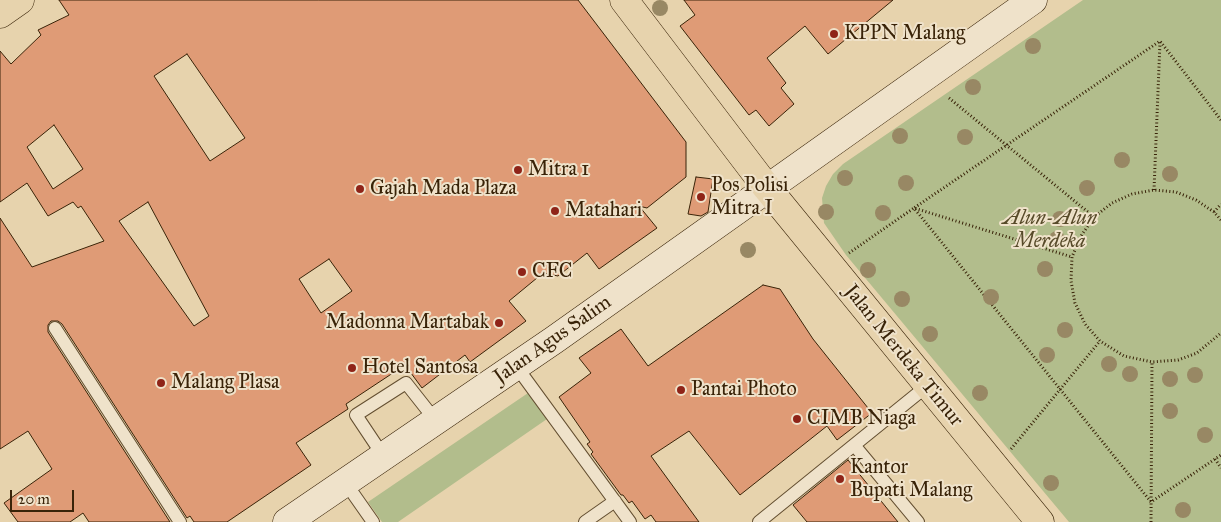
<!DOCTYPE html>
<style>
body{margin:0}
#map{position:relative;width:1221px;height:522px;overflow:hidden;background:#e7d3ad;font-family:"IM FELL Great Primer",serif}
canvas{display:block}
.scale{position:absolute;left:10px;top:490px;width:64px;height:22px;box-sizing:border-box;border:2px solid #392308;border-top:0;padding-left:6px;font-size:15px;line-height:18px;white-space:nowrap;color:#392308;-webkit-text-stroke:4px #efe2ca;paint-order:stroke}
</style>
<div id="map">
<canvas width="1221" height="522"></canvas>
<div class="scale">20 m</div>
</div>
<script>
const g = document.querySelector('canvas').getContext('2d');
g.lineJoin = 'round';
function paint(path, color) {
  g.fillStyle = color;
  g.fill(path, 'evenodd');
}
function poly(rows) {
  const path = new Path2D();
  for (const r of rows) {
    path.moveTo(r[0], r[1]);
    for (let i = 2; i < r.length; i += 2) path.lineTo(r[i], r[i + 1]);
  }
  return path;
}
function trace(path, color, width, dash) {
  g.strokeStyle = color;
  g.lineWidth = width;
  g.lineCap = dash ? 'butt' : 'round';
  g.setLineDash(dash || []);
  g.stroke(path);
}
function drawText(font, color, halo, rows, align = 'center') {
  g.font = font + ' "IM FELL Great Primer",serif';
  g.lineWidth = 4;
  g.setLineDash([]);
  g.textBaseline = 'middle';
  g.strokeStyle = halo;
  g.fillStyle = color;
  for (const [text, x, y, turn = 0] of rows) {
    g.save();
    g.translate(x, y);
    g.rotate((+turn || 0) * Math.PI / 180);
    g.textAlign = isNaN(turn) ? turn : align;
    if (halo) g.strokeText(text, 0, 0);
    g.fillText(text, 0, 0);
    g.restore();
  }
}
paint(poly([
 [1083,0,1221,0,1221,522,1069,522,846,255,824,223,822,198,826,186,833,174,843,164],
 [528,393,547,419,398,522,382,522,368,502]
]), '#b2bd8c');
const building = poly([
 [59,0,578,0,686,142,686,177,647,208,639,206,657,228,599,269,587,253,558,276,543,273,509,301,526,321,470,362,465,355,422,388,405,365,346,404,348,409,296,443,311,465,227,522,194,522,190,516,187,518,62,324,58,321,51,321,48,325,48,332,170,522,89,522,83,513,70,522,18,522,4,503,52,469,28,431,0,449,0,218,32,267,104,241,81,206,78,208,73,202,48,216,27,183,0,202,0,51,11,64,41,35,38,30,69,15,59,0],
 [187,54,245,138,210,161,154,76,187,54],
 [54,125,83,169,53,189,27,147,54,125],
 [148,202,209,316,194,326,119,221,148,202],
 [329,259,352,291,321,313,299,279,329,259],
 [684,0,893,0,828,54,805,26,767,58,786,83,781,88,794,104,769,126,756,110,749,115,680,26,695,15,684,0],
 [696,177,713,179,708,212,701,216,688,214,696,177],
 [763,285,780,289,813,339,872,413,837,440,827,426,740,495,689,431,651,456,699,522,656,522,651,515,645,519,632,501,629,503,623,495,621,495,591,454,593,452,587,444,590,442,559,397,591,373,579,358,621,329,648,366,763,285],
 [848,460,898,522,807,522,793,505,848,460]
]);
paint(building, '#df9b76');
trace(building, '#392308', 1);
const lane = poly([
 [55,328,180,522],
 [516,366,630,522],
 [854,445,918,522],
 [384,457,356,415,406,383,436,421],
 [345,482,373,522],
 [585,522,615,501],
 [759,522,927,386]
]);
const secondary = poly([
 [287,522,554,340,1033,0]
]);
const primary = poly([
 [624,0,767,188,1040,522],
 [0,14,20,0]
]);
trace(lane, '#644f31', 14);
trace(secondary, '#392308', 29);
trace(primary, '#392308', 29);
trace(poly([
 [949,98,1094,217],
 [1221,120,1160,41,914,208,1151,502,1221,455],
 [1154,190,1160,42],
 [1214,212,1221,204],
 [1221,220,1214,212,1196,200,1176,192,1154,190,1132,194,1112,203,1094,217,1081,236,1072,257,1071,281,1075,303,1085,324,1100,341,1124,356,1152,362,1178,360,1197,353,1221,333],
 [849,253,914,208,1072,257],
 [1011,449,1100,341],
 [1215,459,1221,468],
 [1151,522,1152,362]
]), '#392308', 3, [1, 2.5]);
trace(lane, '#efe2ca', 12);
trace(secondary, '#efe2ca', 28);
trace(primary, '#e7d3ad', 28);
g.fillStyle = '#988864';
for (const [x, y] of [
 [660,8],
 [1033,46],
 [973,87],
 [900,136],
 [965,137],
 [1122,160],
 [1170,174],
 [845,178],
 [906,183],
 [1087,188],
 [826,212],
 [883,213],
 [1060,219],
 [1057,239],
 [748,250],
 [1045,269],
 [868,270],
 [991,297],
 [902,299],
 [1065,330],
 [930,334],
 [1047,355],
 [1109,364],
 [1130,374],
 [1195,375],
 [1170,379],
 [980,393],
 [1170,411],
 [1205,435],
 [1051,483],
 [1183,510]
]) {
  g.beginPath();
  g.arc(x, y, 8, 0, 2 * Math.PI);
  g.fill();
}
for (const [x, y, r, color] of [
 [834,34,5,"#8f2418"],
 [518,170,5,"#8f2418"],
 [360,189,5,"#8f2418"],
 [701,197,5,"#8f2418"],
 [555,211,5,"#8f2418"],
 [522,272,5,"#8f2418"],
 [499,323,5,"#8f2418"],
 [352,368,5,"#8f2418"],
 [161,383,5,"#8f2418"],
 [681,390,5,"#8f2418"],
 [797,419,5,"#8f2418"],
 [840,479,5,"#8f2418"]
]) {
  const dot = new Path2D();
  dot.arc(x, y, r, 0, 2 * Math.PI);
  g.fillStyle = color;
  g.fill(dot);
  trace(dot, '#efe2ca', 2);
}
drawText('20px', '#392308', '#efe2ca', [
 ["KPPN Malang",844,34],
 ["Mitra 1",528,170],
 ["Pos Polisi",711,186],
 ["Mitra I",711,209],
 ["Gajah Mada Plaza",370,189],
 ["Matahari",565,211],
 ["CFC",532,272],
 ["Madonna Martabak",489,323,"right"],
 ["Hotel Santosa",362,368],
 ["Malang Plasa",171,383],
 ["Pantai Photo",691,390],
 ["CIMB Niaga",807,419],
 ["Kantor",850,468],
 ["Bupati Malang",850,491]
], 'left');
drawText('italic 20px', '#574a29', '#efe2ca', [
 ["Alun-Alun",1050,219],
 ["Merdeka",1050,242]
]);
drawText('20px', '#392308', '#efe2ca', [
 ["Jalan Agus Salim",553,340,-35],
 ["Jalan Merdeka Timur",903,356,51]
]);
</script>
